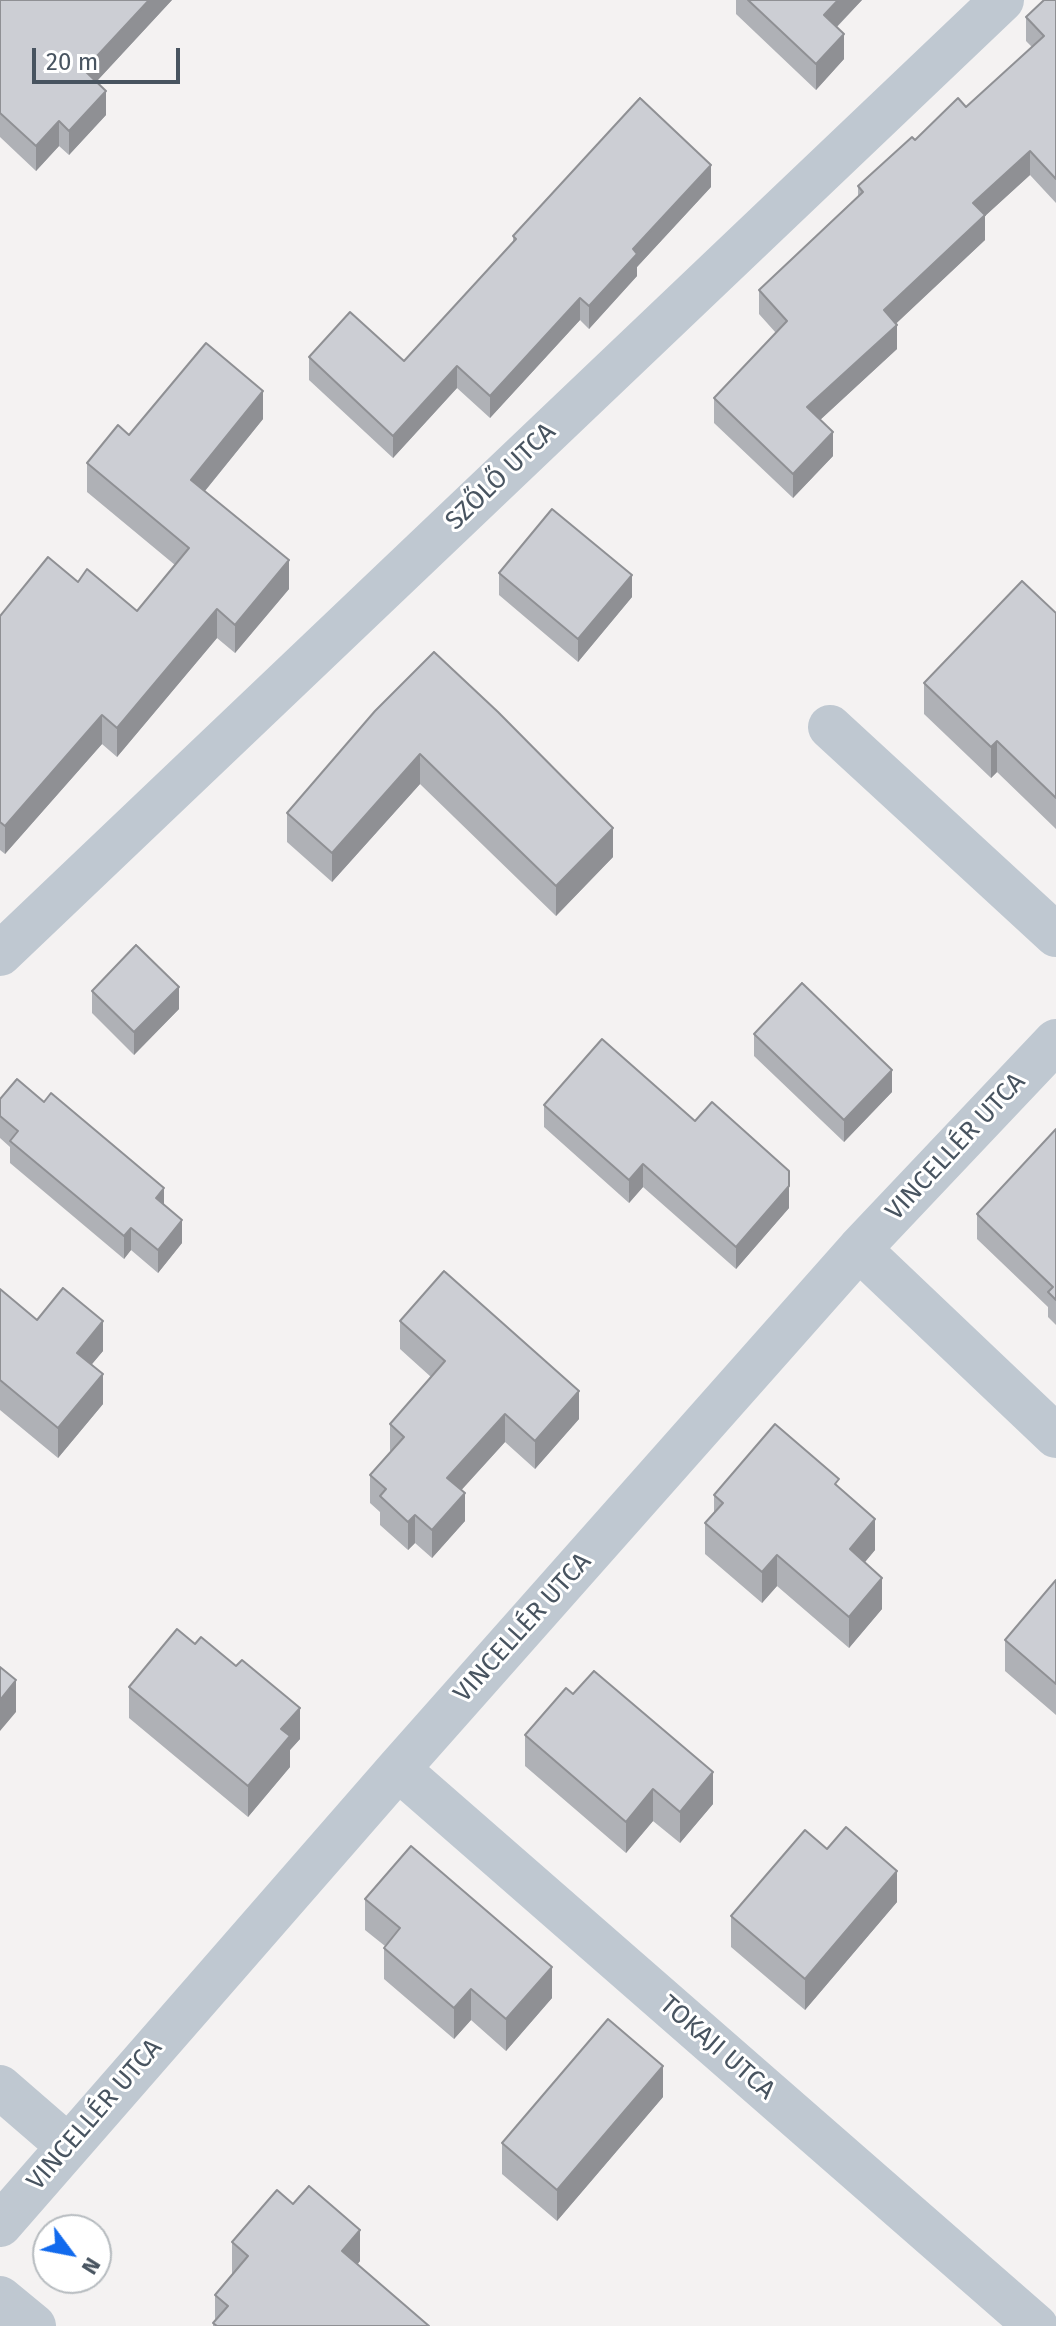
<!DOCTYPE html>
<meta charset="utf-8">
<style>
body{margin:0}
#map{position:relative;width:1056px;height:2326px;overflow:hidden;background:#f4f2f2;font-family:"Fira Sans",sans-serif}
canvas{display:block}
.north{position:absolute;left:32px;top:2214px;width:80px;height:80px;box-sizing:border-box;background:#fff;border:2px solid #b6bbbf;border-radius:50%;rotate:122deg;font-size:22px;font-weight:700;line-height:32px;text-align:center;color:#485460}
.north::after{content:'';display:block;margin:auto;width:28px;height:36px;background:#126aed;clip-path:polygon(50% 0,100% 100%,50% 72%,0 100%)}
.scale{position:absolute;left:32px;top:48px;width:148px;height:36px;box-sizing:border-box;border:4px solid #485460;border-top:0;padding-left:10px;font-size:24px;line-height:28px;white-space:nowrap;color:#485460;-webkit-text-stroke:6px #fff;paint-order:stroke}
</style>
<div id="map">
<canvas width="1056" height="2326"></canvas>
<div class="north">N</div>
<div class="scale">20 m</div>
</div>
<script>
const g = document.querySelector('canvas').getContext('2d');
g.lineJoin = 'round';
function poly(rows) {
  const path = new Path2D();
  for (const r of rows) {
    path.moveTo(r[0], r[1]);
    for (let i = 2; i < r.length; i += 2) path.lineTo(r[i], r[i + 1]);
  }
  return path;
}
function trace(path, color, width, dash) {
  g.strokeStyle = color;
  g.lineWidth = width;
  g.lineCap = dash ? 'butt' : 'round';
  g.setLineDash(dash || []);
  g.stroke(path);
}
function paint(path, color) {
  g.fillStyle = color;
  g.fill(path, 'evenodd');
}
function drawText(font, color, halo, rows, align = 'center') {
  g.font = font + ' "Fira Sans",sans-serif';
  g.lineWidth = 6;
  g.setLineDash([]);
  g.textBaseline = 'middle';
  g.strokeStyle = halo;
  g.fillStyle = color;
  for (const [text, x, y, turn = 0] of rows) {
    g.save();
    g.translate(x, y);
    g.rotate((+turn || 0) * Math.PI / 180);
    g.textAlign = isNaN(turn) ? turn : align;
    if (halo) g.strokeText(text, 0, 0);
    g.fillText(text, 0, 0);
    g.restore();
  }
}
trace(poly([
 [830,727,1056,935],
 [0,954,1002,0],
 [859,1249,1056,1436],
 [398,1769,1036,2326],
 [0,2087,68,2146],
 [0,2225,398,1769,859,1249,1056,1041],
 [0,2298,34,2326]
]), '#bfc8d1', 44);
paint(poly([
 [0,0,172,0,96,82,106,115,69,155,59,146,36,171,0,137],
 [736,0,862,0,837,27,844,59,816,90,736,14],
 [1056,0,1056,203,1030,175,985,216,985,240,896,323,897,349,820,420,833,456,793,498,714,423,714,398,776,333,759,314,759,290,858,196,858,186,915,140,966,107,1032,47,1026,41,1026,17],
 [711,187,637,267,637,276,589,329,580,320,490,418,457,388,393,458,309,380,309,357,404,361,513,243,513,236],
 [263,419,205,491,289,589,235,653,217,638,117,757,102,744,5,854,0,850,0,616,78,582,137,611,175,565,87,492,87,463,129,435],
 [499,573,632,597,578,662,499,595],
 [1056,613,1056,829,997,772,991,778,924,714,924,683],
 [375,711,613,857,556,916,420,784,332,882,287,842,287,813],
 [92,991,179,1009,134,1055,92,1013],
 [754,1034,892,1092,844,1142,754,1056],
 [0,1099,164,1205,182,1243,158,1273,131,1250,124,1259,10,1163,10,1147,0,1138],
 [544,1105,789,1208,736,1269,643,1187,629,1203,544,1127],
 [1056,1129,1056,1325,1048,1317,1048,1307,977,1239,977,1214],
 [0,1289,37,1320,103,1351,91,1365,103,1404,58,1458,0,1410],
 [400,1321,579,1419,535,1469,505,1442,461,1490,465,1521,432,1558,415,1543,408,1550,380,1525,380,1512,370,1503,370,1475,390,1453,390,1424,431,1377,400,1349],
 [839,1487,875,1550,865,1562,882,1609,849,1648,777,1586,762,1603,705,1554,705,1523,714,1513,714,1495],
 [1056,1580,1056,1715,1005,1671,1005,1640],
 [129,1687,300,1739,290,1750,290,1767,248,1817,129,1718],
 [525,1735,713,1804,680,1843,653,1821,626,1853,525,1766],
 [827,1849,897,1902,805,2010,731,1947,731,1916],
 [365,1899,552,1998,506,2051,471,2020,454,2039,384,1979,384,1948,385,1946,365,1930],
 [663,2097,557,2221,502,2174,502,2143],
 [232,2242,360,2261,357,2265,429,2326,213,2326,213,2323,215,2321,215,2295,233,2274,232,2273]
]), '#afb1b6');
paint(poly([
 [149,0,172,0,84,95,84,70],
 [838,0,862,0,824,40,824,15],
 [844,34,844,59,816,90,816,64],
 [106,91,106,115,69,155,69,131],
 [59,121,59,146,36,171,36,146],
 [1030,151,1030,175,985,216,985,240,884,335,884,310,973,203],
 [711,165,711,187,637,267,637,276,589,329,589,306,633,249],
 [580,298,580,320,490,418,490,396],
 [897,325,897,349,807,432,807,407],
 [457,366,457,388,393,458,393,436],
 [263,391,263,419,191,508,191,480],
 [833,432,833,456,793,498,793,474],
 [289,560,289,589,235,653,235,625],
 [632,575,632,597,578,662,578,639],
 [217,609,217,638,117,757,117,728],
 [102,715,102,744,5,854,5,826],
 [997,741,997,772,991,778,991,747],
 [420,754,420,784,332,882,332,853],
 [613,828,613,857,556,916,556,886],
 [179,987,179,1009,134,1055,134,1032],
 [892,1070,892,1092,844,1142,844,1120],
 [643,1164,643,1187,629,1203,629,1180],
 [789,1186,789,1208,736,1269,736,1247],
 [164,1188,164,1210,156,1198],
 [182,1220,182,1243,158,1273,158,1250],
 [131,1228,131,1250,124,1259,124,1236],
 [103,1321,103,1351,77,1382,77,1353],
 [103,1374,103,1404,58,1458,58,1428],
 [579,1391,579,1419,535,1469,535,1441],
 [505,1414,505,1442,447,1506,447,1478],
 [465,1493,465,1521,432,1558,432,1530],
 [415,1515,415,1543,408,1550,408,1522],
 [875,1519,875,1550,850,1580,850,1549],
 [777,1555,777,1586,762,1603,762,1572],
 [882,1578,882,1609,849,1648,849,1617],
 [16,1680,16,1712,0,1731,0,1700],
 [300,1708,300,1739,290,1750,290,1767,248,1817,248,1786,281,1729],
 [713,1772,713,1804,680,1843,680,1812],
 [653,1789,653,1821,626,1853,626,1822],
 [897,1871,897,1902,805,2010,805,1979],
 [552,1967,552,1998,506,2051,506,2019],
 [471,1989,471,2020,454,2039,454,2008],
 [663,2066,663,2097,557,2221,557,2190],
 [360,2230,360,2261,342,2283,342,2251]
]), '#8f9094');
const building = poly([
 [0,0,149,0,84,70,106,91,69,131,59,121,36,146,0,113,0,0],
 [748,0,838,0,824,15,844,34,816,64,748,0],
 [1044,0,1056,0,1056,179,1030,151,973,203,985,215,884,310,897,325,807,407,833,432,793,474,714,398,787,321,759,290,863,192,858,186,912,137,915,140,958,98,966,107,1044,36,1026,17,1044,0],
 [640,98,711,165,633,249,637,254,589,306,580,298,490,396,457,366,393,436,309,357,350,312,404,361,516,239,513,236,640,98],
 [206,343,263,391,191,480,289,560,235,625,217,609,117,728,102,715,5,826,0,822,0,616,48,557,78,582,87,569,137,611,189,548,87,463,118,425,129,435,206,343],
 [552,509,632,575,578,639,499,573,552,509],
 [1022,581,1056,613,1056,798,997,741,991,747,924,683,1022,581],
 [434,652,498,712,613,828,556,886,420,754,332,853,287,813,375,711,434,652],
 [136,945,179,987,134,1032,92,991,136,945],
 [802,983,892,1070,844,1120,754,1034,802,983],
 [602,1039,695,1121,712,1102,789,1171,789,1186,736,1247,643,1164,629,1180,544,1105,602,1039],
 [17,1079,44,1102,51,1093,164,1188,156,1198,182,1220,158,1250,131,1228,124,1236,10,1141,18,1131,0,1116,0,1099,17,1079],
 [1056,1129,1056,1300,1048,1292,1053,1287,977,1214,1056,1129],
 [444,1271,579,1391,535,1441,505,1414,447,1478,465,1493,432,1530,415,1515,408,1522,380,1496,386,1489,370,1475,404,1437,390,1424,445,1361,400,1321,444,1271],
 [63,1288,103,1321,77,1353,103,1374,58,1428,0,1380,0,1289,37,1320,63,1288],
 [775,1424,839,1479,835,1484,875,1519,850,1549,882,1578,849,1617,777,1555,762,1572,705,1523,723,1503,714,1495,775,1424],
 [1056,1580,1056,1684,1005,1640,1056,1580],
 [177,1629,195,1644,201,1637,236,1666,242,1660,300,1708,281,1729,290,1736,248,1786,129,1687,177,1629],
 [0,1667,16,1680,0,1700,0,1667],
 [594,1671,713,1772,680,1812,653,1789,626,1822,525,1735,566,1688,573,1694,594,1671],
 [846,1827,897,1871,805,1979,731,1916,805,1830,827,1849,846,1827],
 [411,1846,552,1967,506,2019,471,1989,454,2008,384,1948,400,1928,365,1899,411,1846],
 [608,2019,663,2066,557,2190,502,2143,608,2019],
 [309,2186,360,2230,342,2251,429,2326,217,2326,213,2323,228,2306,215,2295,248,2256,232,2242,277,2190,293,2204,309,2186]
]);
paint(building, '#ccced4');
trace(building, '#8f9094', 2);
drawText('26px', '#485460', '#fff', [
 ["SZŐLŐ UTCA",501,477,-44],
 ["VINCELLÉR UTCA",956,1147,-47],
 ["VINCELLÉR UTCA",523,1628,-48],
 ["TOKAJI UTCA",717,2048,41],
 ["VINCELLÉR UTCA",95,2115,-49]
]);
</script>
